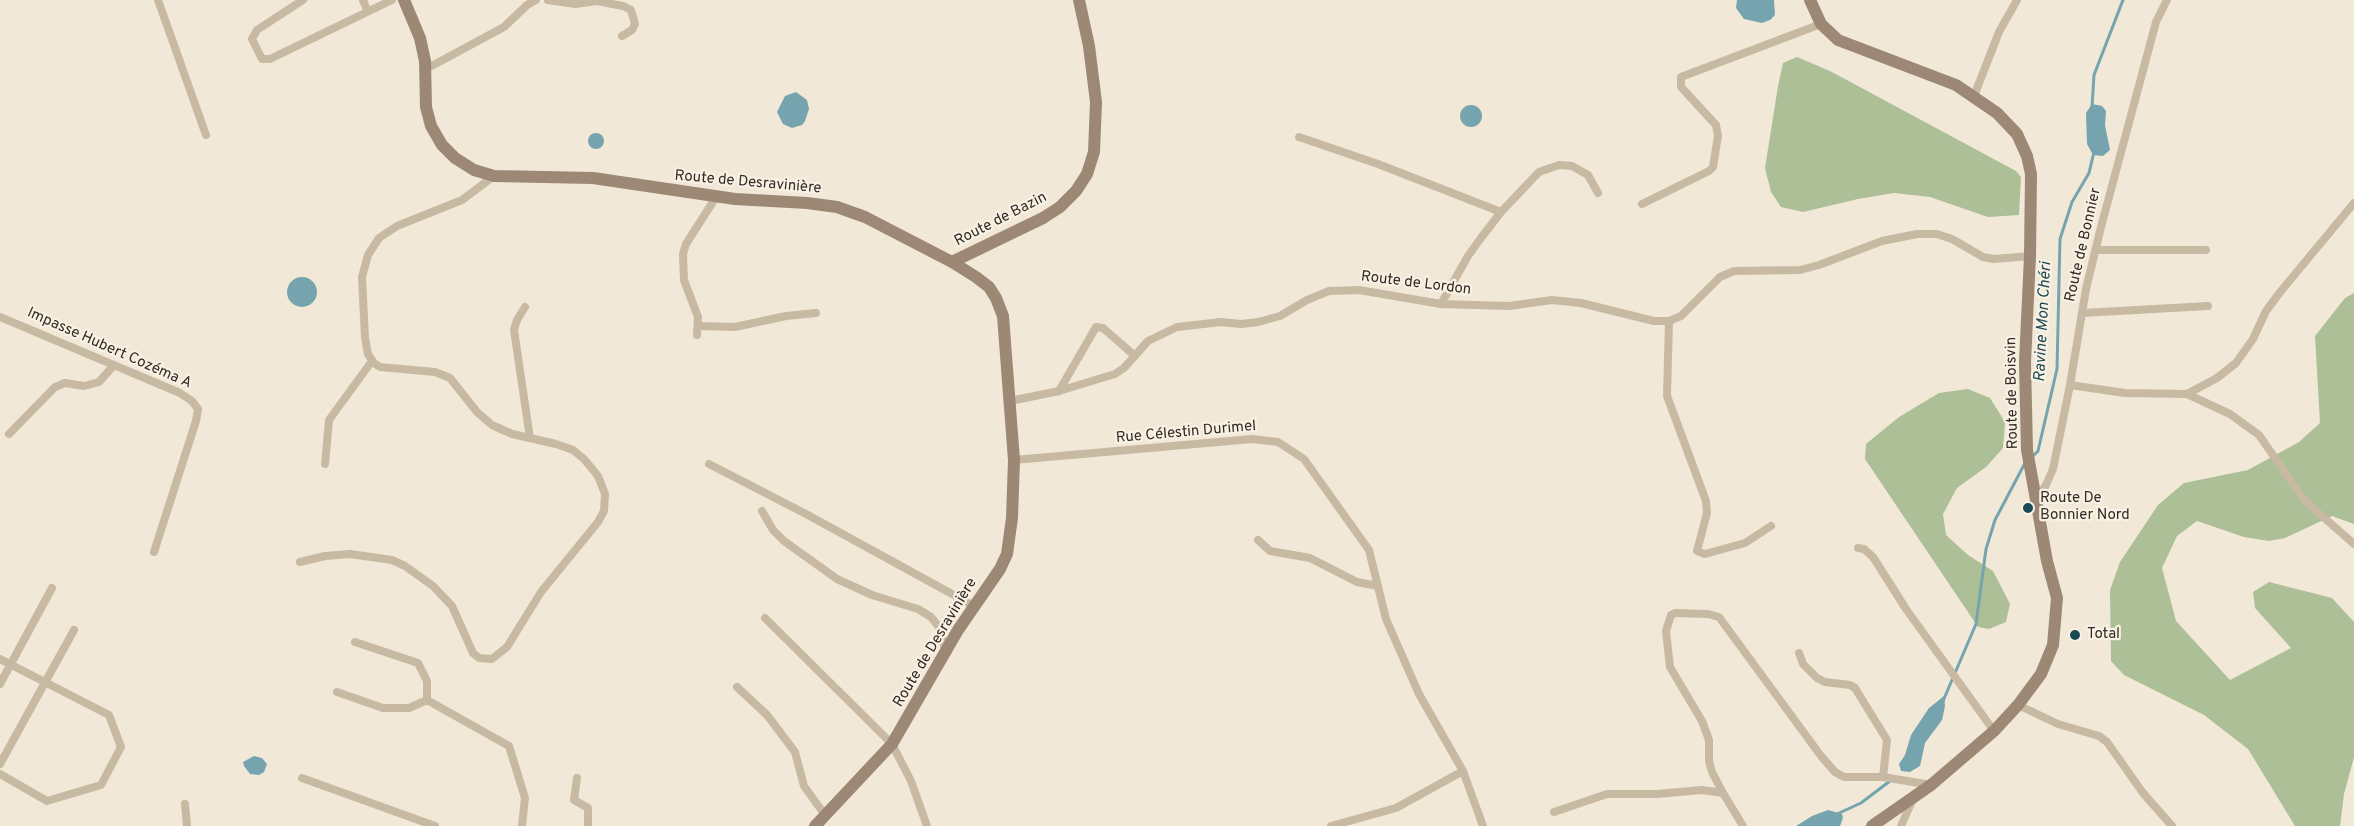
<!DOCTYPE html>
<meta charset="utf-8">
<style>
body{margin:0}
canvas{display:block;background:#f1e8d7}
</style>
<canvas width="2354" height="826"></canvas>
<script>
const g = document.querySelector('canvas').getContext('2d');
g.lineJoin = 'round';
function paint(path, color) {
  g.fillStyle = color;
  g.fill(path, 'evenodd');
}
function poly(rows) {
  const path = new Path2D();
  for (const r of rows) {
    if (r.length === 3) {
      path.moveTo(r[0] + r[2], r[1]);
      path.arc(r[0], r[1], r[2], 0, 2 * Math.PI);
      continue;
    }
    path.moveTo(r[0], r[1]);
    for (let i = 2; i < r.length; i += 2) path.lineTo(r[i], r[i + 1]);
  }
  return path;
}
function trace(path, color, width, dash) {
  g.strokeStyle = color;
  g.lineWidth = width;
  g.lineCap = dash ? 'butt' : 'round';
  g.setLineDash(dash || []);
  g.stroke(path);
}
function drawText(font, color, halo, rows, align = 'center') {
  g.font = font + ' Overpass,sans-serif';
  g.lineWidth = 4.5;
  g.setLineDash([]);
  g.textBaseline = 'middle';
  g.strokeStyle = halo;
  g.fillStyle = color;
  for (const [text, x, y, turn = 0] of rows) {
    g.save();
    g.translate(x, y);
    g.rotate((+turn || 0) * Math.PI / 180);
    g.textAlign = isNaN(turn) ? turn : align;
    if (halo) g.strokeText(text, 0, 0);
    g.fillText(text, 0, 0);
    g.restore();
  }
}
paint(poly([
 [1797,57,1830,71,2016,171,2021,177,2019,215,1988,217,1930,197,1894,193,1858,199,1803,212,1781,207,1771,192,1765,168,1778,86,1783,63],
 [2354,293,2354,524,2332,516,2285,538,2269,541,2244,537,2197,521,2177,536,2162,568,2176,621,2230,680,2291,648,2255,608,2253,592,2269,582,2332,598,2354,622,2354,757,2344,794,2340,826,2295,826,2248,749,2204,715,2124,675,2111,661,2110,590,2120,562,2158,505,2184,483,2248,470,2299,442,2320,423,2315,336,2345,298],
 [1968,389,1990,398,2005,422,2003,448,1986,467,1957,488,1943,514,1946,535,1968,555,1993,571,2010,604,2006,622,1989,629,1978,627,1865,459,1866,444,1899,417,1939,393]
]), '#adbf97');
paint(poly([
 [1737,0,1774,0,1775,15,1770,20,1762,23,1744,19,1736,8],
 [796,92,807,100,809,109,805,121,802,125,792,128,783,124,777,112,785,96],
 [2092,104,2102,106,2106,111,2105,125,2110,150,2103,156,2093,155,2087,144,2086,113],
 [1471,116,11],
 [596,141,8],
 [302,292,15],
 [1944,696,1945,706,1942,720,1925,743,1920,766,1910,772,1901,771,1899,764,1905,755,1911,735,1929,708],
 [254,756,262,758,267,764,264,772,259,775,250,774,244,766,243,762],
 [1828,810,1842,814,1843,818,1840,826,1796,826,1812,816]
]), '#76a4ae');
trace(poly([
 [2092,107,2094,75,2123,0],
 [2032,457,2038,451,2057,369,2060,239,2072,202,2089,173,2094,152],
 [1943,701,1976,624,1986,549,1995,520,2025,463],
 [1837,814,1861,803,1890,781]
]), '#76a4ae', 3);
trace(poly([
 [158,0,206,135],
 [303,0,257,30,252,39,262,59,270,59,392,0],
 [363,0,367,10],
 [548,0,575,4,597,1,623,6,631,10,635,24,632,30,622,36],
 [426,69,504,27,527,5,536,0],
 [1974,96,1999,32,2017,0],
 [1299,137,1378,164,1501,212],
 [1642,204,1709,171,1713,167,1718,136,1716,125,1681,87,1681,77,1821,24],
 [2096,250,2206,250],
 [1441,304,1468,256,1481,238,1501,212,1539,172,1559,165,1572,166,1588,175,1598,193],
 [525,307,517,320,514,330,530,438],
 [2082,313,2208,306],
 [0,317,180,393,192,401,198,409,196,421,154,552],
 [1669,321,1667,396,1706,501,1707,513,1697,551,1705,554,1745,543,1771,526],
 [699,326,735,327,786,316,816,313],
 [697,335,698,317,684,280,683,254,686,244,716,197],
 [2070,385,2125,393,2187,394,2230,414,2259,435,2304,500,2354,544],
 [1059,391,1096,327,1103,328,1135,356],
 [2187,394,2217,378,2236,363,2253,339,2266,311,2281,291,2354,203],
 [1010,401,1059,391,1115,374,1124,368,1148,341,1177,327,1221,322,1241,324,1258,322,1280,316,1307,300,1329,291,1359,290,1441,304,1509,306,1552,300,1581,303,1654,321,1669,321,1681,316,1720,277,1734,271,1800,270,1819,265,1882,241,1917,234,1937,234,1952,239,1983,257,1994,259,2030,256],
 [9,434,55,387,65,383,84,386,99,382,114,365],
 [1014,460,1252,439,1278,442,1304,459,1369,550,1386,619,1419,694,1463,771,1483,826],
 [325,464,329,420,372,361],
 [709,464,806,514,974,606],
 [2037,499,2046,485,2053,469,2070,385,2086,289,2101,227,2156,22,2167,0],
 [762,511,773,530,784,541,837,579,872,595,918,609,931,617,939,627,946,653],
 [1258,540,1270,551,1310,558,1357,582,1378,586],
 [1858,548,1864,549,1873,557,1906,609,1994,731],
 [300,562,325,556,350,554,392,560,405,566,433,586,452,606,473,653,479,658,492,659,507,647,541,592,598,522,604,511,605,494,598,476,584,459,573,450,556,444,512,434,492,425,477,412,450,378,435,372,380,367,374,363,368,354,365,338,362,277,368,255,379,238,397,226,462,200,494,176],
 [765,618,892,744,911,781,927,826],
 [1799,653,1803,664,1817,678,1825,682,1850,685,1855,688,1887,740,1883,777],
 [0,659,109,715,121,747,101,785,47,801,0,774],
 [0,684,52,588],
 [737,687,767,715,795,752,804,786,825,815],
 [337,692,383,708,409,708,427,700,427,681,418,663,355,642],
 [427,700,509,746,525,798,522,826],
 [2018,705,2058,724,2099,736,2107,742,2143,793,2172,826],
 [0,764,74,630],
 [302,778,435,826],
 [577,778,574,800,588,808,588,826],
 [1723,793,1712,772,1709,761,1709,740,1702,721,1670,667,1666,631,1671,615,1675,613,1708,614,1719,617,1821,756,1835,772,1844,777,1883,777,1931,785],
 [185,804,187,826],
 [1554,812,1607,794,1657,794,1702,790,1723,793,1743,826],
 [1331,826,1396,808,1463,771],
 [1901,826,1913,799]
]), '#c8b9a3', 8);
trace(poly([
 [404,0,420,38,425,61,426,107,431,126,442,145,455,158,474,170,494,176,593,178,735,199,807,203,837,207,865,217,952,262,976,277,989,287,996,298,1003,316,1014,460,1012,518,1007,554,1000,569,958,630,892,744,815,826],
 [1810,0,1821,24,1838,40,1956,85,1997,113,2017,134,2027,156,2031,174,2030,256,2025,362,2027,450,2047,561,2057,598,2053,645,2041,674,2018,705,1994,731,1931,785,1872,826],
 [952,262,1043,218,1060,207,1076,191,1087,174,1094,152,1096,102,1089,46,1079,0]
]), '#9c8875', 12);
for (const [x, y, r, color] of [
 [2028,508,6,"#1b4a55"],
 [2075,635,6,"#1b4a55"]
]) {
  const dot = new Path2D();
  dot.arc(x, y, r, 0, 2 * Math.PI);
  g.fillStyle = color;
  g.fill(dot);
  trace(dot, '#f9f1e3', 2);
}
drawText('15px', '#332b25', '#f9f1e3', [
 ["Route de Desravinière",748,183,5],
 ["Route de Bazin",1001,220,-27],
 ["Route de Bonnier",2084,245,-77],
 ["Route de Lordon",1416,284,7],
 ["Impasse Hubert Cozéma A",109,349,24],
 ["Route de Boisvin",2013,393,-91],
 ["Rue Célestin Durimel",1186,433,-5],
 ["Route de Desravinière",936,643,-59]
]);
drawText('15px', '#332b25', '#f9f1e3', [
 ["Route De",2040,499],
 ["Bonnier Nord",2040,516],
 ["Total",2087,635]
], 'left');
drawText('italic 16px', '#1b4a55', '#f9f1e3', [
 ["Ravine Mon Chéri",2044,322,-87]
]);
</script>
